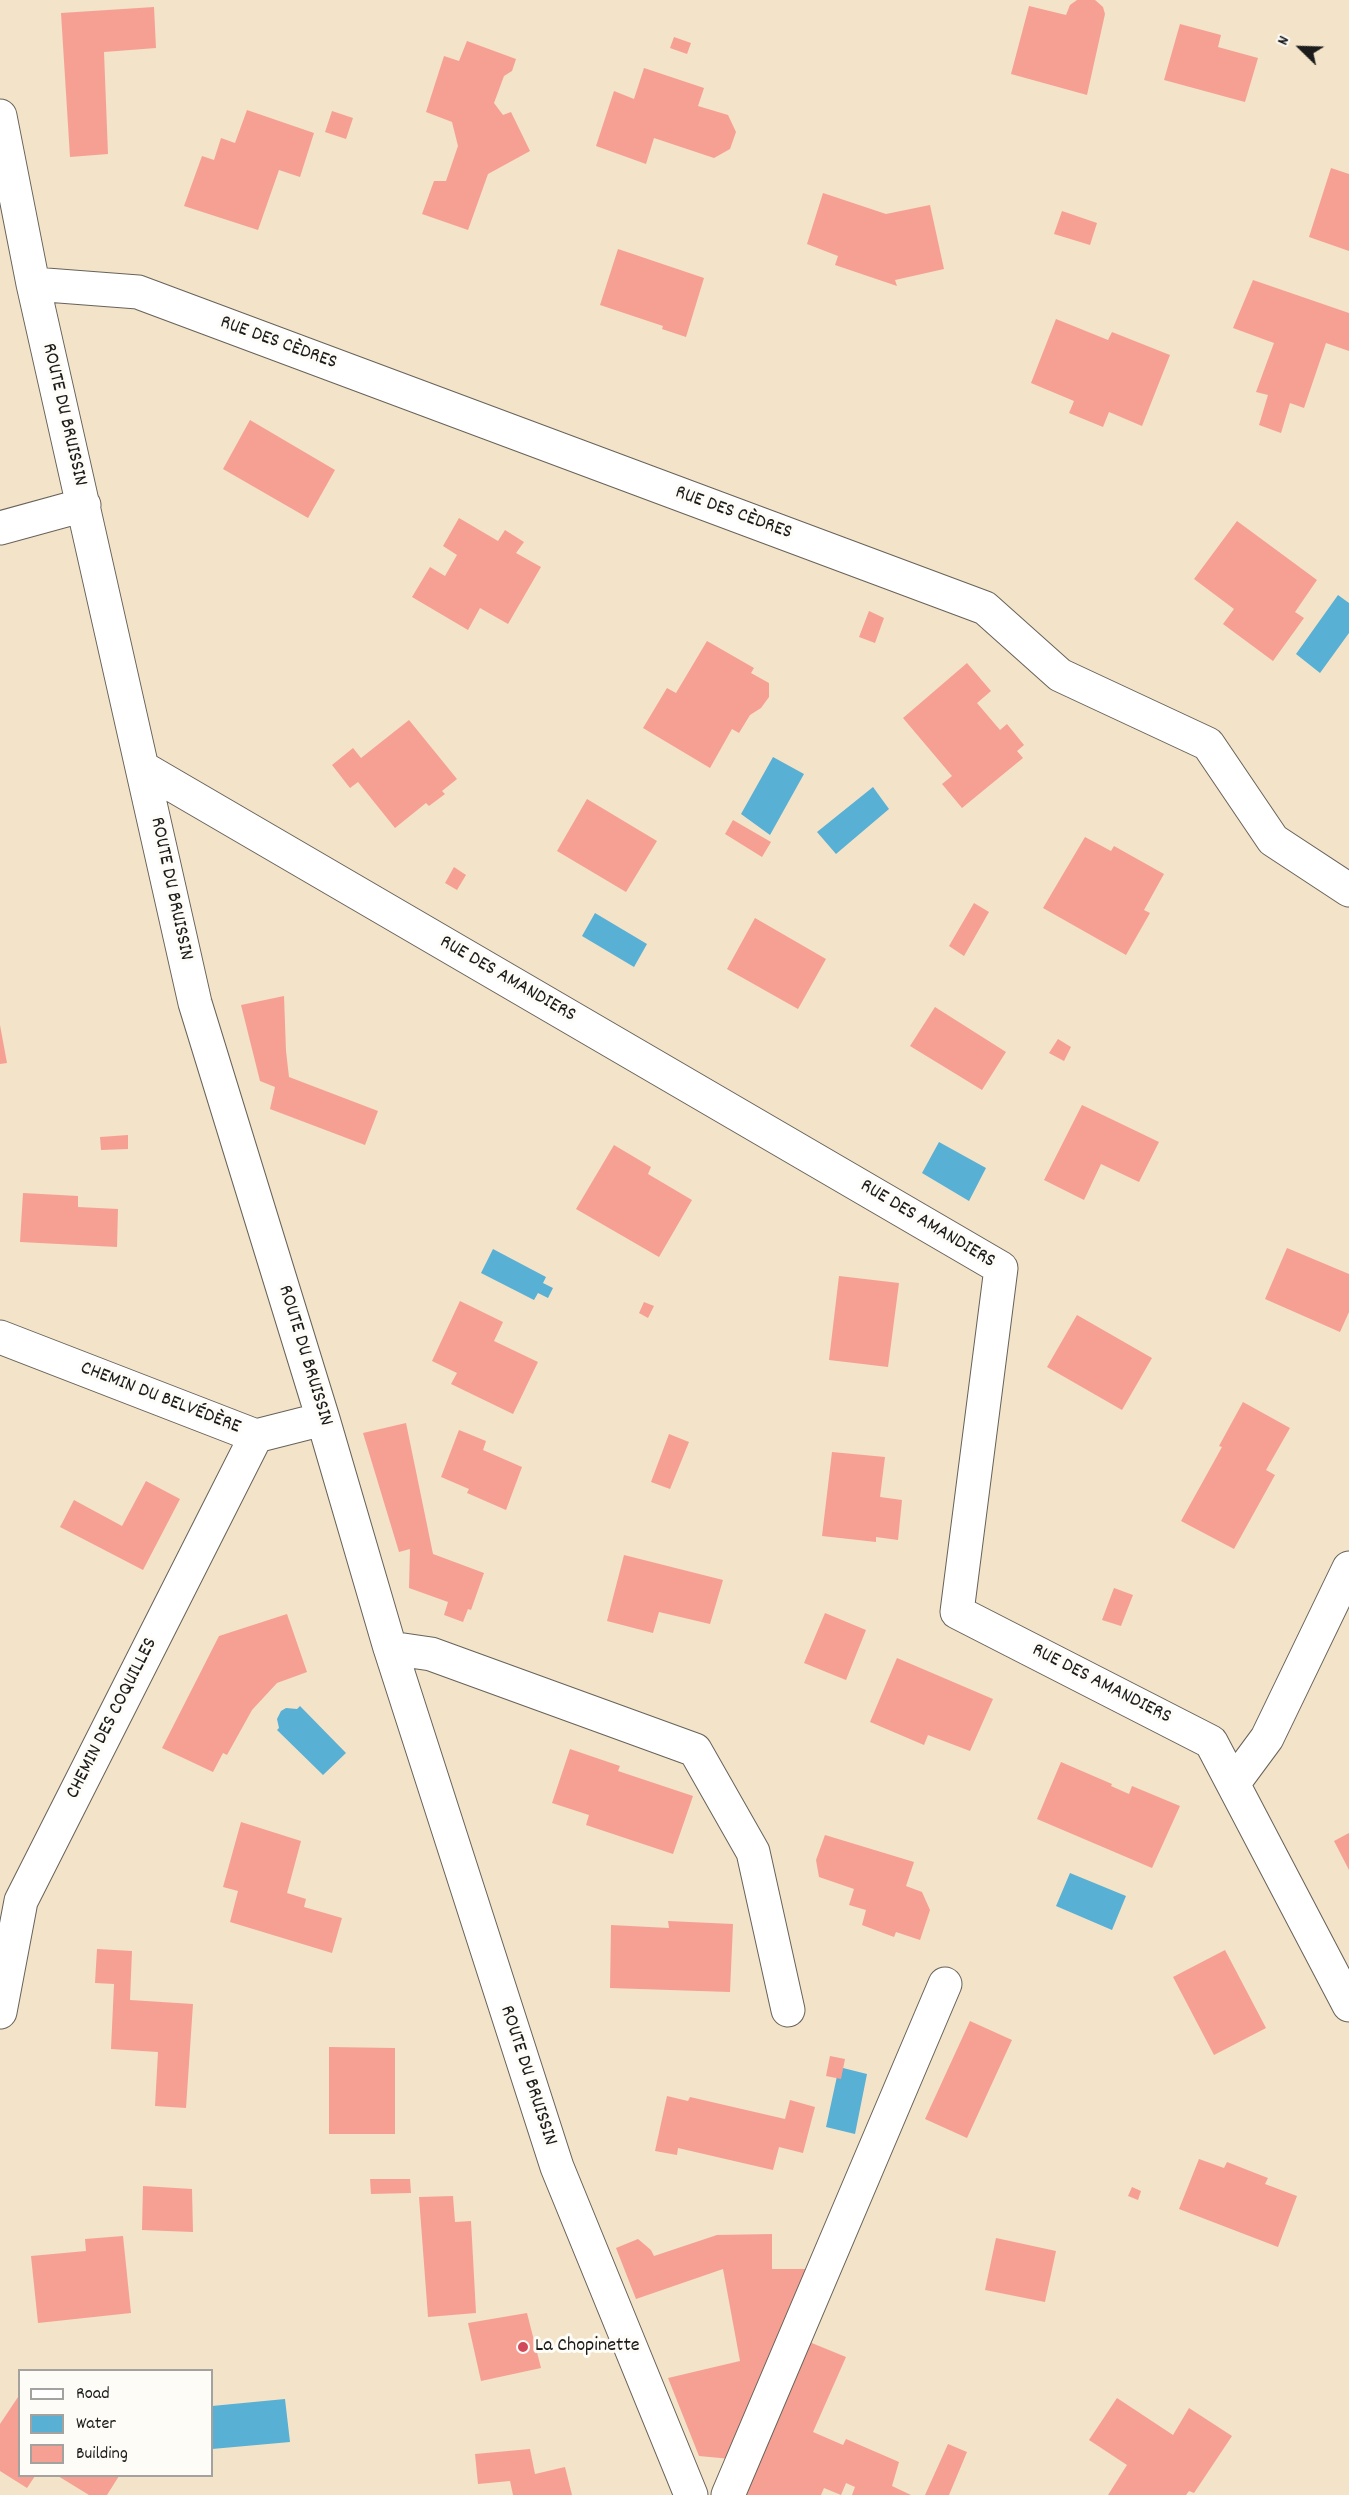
<!DOCTYPE html>
<meta charset="utf-8">
<style>
body{margin:0}
#map{position:relative;width:1349px;height:2495px;overflow:hidden;background:#f3e3c9;font-family:Dekko,sans-serif}
canvas{display:block}
.legend{position:absolute;left:18px;top:2369px;width:195px;height:108px;box-sizing:border-box;background:#fdfcf7;border:2px solid #a3a29f;margin:0;padding:8px 10px;list-style:none;font-size:18px;color:#1c1c1c}
.legend li{display:flex;align-items:center;gap:12px;height:30px}
.legend b{width:30px;border:2px solid #a3a29f}
.north{position:absolute;left:1271px;top:18px;width:60px;height:60px;-webkit-text-stroke:4px #fdfcf7;paint-order:stroke;rotate:293deg;font-size:16px;font-weight:700;line-height:24px;text-align:center;color:#1c1c1c}
.north::after{content:'';display:block;margin:auto;width:21px;height:27px;background:#1c1c1c;clip-path:polygon(50% 0,100% 100%,50% 72%,0 100%)}
</style>
<div id="map">
<canvas width="1349" height="2495"></canvas>
<ul class="legend">
<li><b style="height:8px;background:#fff"></b>Road</li>
<li><b style="height:16px;background:#58b0d5"></b>Water</li>
<li><b style="height:16px;background:#f6a093"></b>Building</li>
</ul>
<div class="north">N</div>
</div>
<script>
const g = document.querySelector('canvas').getContext('2d');
g.lineJoin = 'round';
function paint(path, color) {
  g.fillStyle = color;
  g.fill(path, 'evenodd');
}
function poly(rows) {
  const path = new Path2D();
  for (const r of rows) {
    path.moveTo(r[0], r[1]);
    for (let i = 2; i < r.length; i += 2) path.lineTo(r[i], r[i + 1]);
  }
  return path;
}
function trace(path, color, width, dash) {
  g.strokeStyle = color;
  g.lineWidth = width;
  g.lineCap = dash ? 'butt' : 'round';
  g.setLineDash(dash || []);
  g.stroke(path);
}
function drawText(font, color, halo, rows, align = 'center') {
  g.font = font + ' Dekko,sans-serif';
  g.lineWidth = 6;
  g.setLineDash([]);
  g.textBaseline = 'middle';
  g.strokeStyle = halo;
  g.fillStyle = color;
  for (const [text, x, y, turn = 0] of rows) {
    g.save();
    g.translate(x, y);
    g.rotate((+turn || 0) * Math.PI / 180);
    g.textAlign = isNaN(turn) ? turn : align;
    if (halo) g.strokeText(text, 0, 0);
    g.fillText(text, 0, 0);
    g.restore();
  }
}
paint(poly([
 [1338,595,1349,603,1349,633,1320,673,1296,654],
 [773,757,804,774,770,835,741,814],
 [873,787,889,809,836,854,817,832],
 [595,913,647,944,634,967,582,936],
 [939,1142,986,1168,969,1201,922,1173],
 [493,1249,546,1277,543,1283,553,1288,548,1298,538,1293,534,1300,481,1273],
 [300,1706,346,1753,323,1775,277,1730,279,1728,277,1719,281,1711,286,1708,297,1709],
 [1070,1873,1126,1896,1112,1930,1056,1906],
 [839,2067,867,2074,855,2134,826,2127],
 [285,2399,290,2442,212,2449,212,2406]
]), '#58b0d5');
paint(poly([
 [1077,0,1095,0,1103,7,1105,14,1087,95,1011,74,1029,6,1066,15,1070,5],
 [154,7,156,48,104,52,108,154,70,157,61,13],
 [1180,24,1221,35,1218,47,1258,58,1245,102,1164,80],
 [674,37,691,43,687,54,670,48],
 [467,41,516,59,512,71,504,76,494,103,503,115,511,112,530,151,488,174,468,230,422,214,434,181,446,181,458,146,452,122,426,112,444,56,459,61],
 [644,68,704,88,698,106,728,115,736,132,730,149,714,158,654,138,646,164,596,146,614,91,634,99],
 [247,110,314,133,300,177,279,170,258,230,184,206,202,156,214,160,221,138,235,143],
 [332,111,353,118,346,139,325,132],
 [1331,168,1349,174,1349,251,1309,237],
 [823,193,886,214,930,205,944,269,895,280,897,286,835,265,838,256,807,244],
 [1062,211,1097,223,1090,245,1054,234],
 [618,249,704,278,686,337,662,329,663,326,600,305],
 [1253,280,1349,313,1349,351,1326,343,1304,408,1290,403,1281,433,1259,425,1268,395,1256,392,1274,343,1233,328],
 [1056,319,1108,340,1112,332,1170,355,1142,426,1109,412,1103,427,1069,413,1074,401,1031,383],
 [250,420,335,470,308,518,223,469],
 [459,518,498,541,505,530,524,542,516,553,541,567,508,624,480,608,468,630,412,597,430,567,445,576,457,555,443,546],
 [1237,521,1317,580,1295,612,1304,618,1273,661,1223,624,1234,609,1194,579],
 [869,611,884,618,875,643,859,637],
 [707,641,754,668,751,673,769,683,769,697,761,708,750,715,739,733,732,729,710,768,643,728,667,688,676,693],
 [967,663,991,691,977,703,1000,730,1007,724,1024,745,1017,751,1023,758,962,808,942,784,952,776,903,718],
 [409,720,457,779,442,791,445,794,429,806,426,803,395,828,358,782,350,788,332,765,353,748,361,758],
 [587,799,657,841,626,892,557,851],
 [733,820,771,842,762,857,725,834],
 [1085,837,1111,851,1114,846,1164,874,1144,910,1150,913,1126,955,1043,908],
 [454,867,466,875,457,890,445,883],
 [974,903,989,912,964,956,949,946],
 [755,918,826,959,798,1009,727,969],
 [284,996,286,1051,289,1077,378,1111,365,1145,270,1109,275,1087,260,1081,241,1005],
 [935,1007,1006,1052,982,1090,910,1046],
 [0,1025,7,1063,0,1064],
 [1058,1039,1071,1047,1064,1061,1049,1053],
 [1082,1105,1159,1142,1139,1182,1101,1164,1084,1200,1044,1180],
 [128,1135,128,1149,101,1150,100,1137],
 [614,1145,651,1167,648,1174,692,1200,659,1257,576,1209],
 [23,1193,78,1196,78,1207,118,1209,117,1247,20,1242],
 [1287,1248,1349,1274,1349,1312,1340,1332,1265,1299],
 [839,1276,899,1283,888,1367,829,1360],
 [460,1301,503,1322,494,1341,538,1362,513,1414,451,1384,457,1373,432,1361],
 [644,1302,654,1306,648,1318,639,1313],
 [1077,1315,1152,1358,1122,1410,1047,1367],
 [1243,1402,1290,1428,1266,1470,1275,1475,1234,1549,1181,1521,1222,1447,1219,1446],
 [406,1423,433,1554,484,1573,471,1610,468,1609,463,1622,444,1615,448,1602,409,1588,410,1549,399,1552,363,1433],
 [459,1430,486,1441,483,1450,522,1467,506,1510,467,1493,469,1489,441,1477],
 [669,1434,689,1442,670,1489,651,1482],
 [832,1452,885,1457,880,1497,902,1500,898,1540,876,1537,876,1542,822,1536],
 [146,1481,180,1499,143,1570,60,1527,74,1500,122,1526],
 [624,1555,723,1580,710,1624,659,1612,653,1633,607,1621],
 [1114,1588,1133,1595,1121,1626,1102,1620],
 [825,1613,866,1630,846,1680,804,1663],
 [287,1614,307,1672,277,1683,252,1710,227,1755,223,1753,213,1772,162,1748,219,1636],
 [897,1658,993,1699,970,1751,928,1735,924,1745,870,1722],
 [570,1749,620,1766,618,1771,693,1796,673,1854,586,1825,589,1815,552,1803],
 [1061,1762,1112,1784,1111,1786,1129,1794,1132,1786,1180,1806,1152,1868,1037,1819],
 [241,1822,301,1841,287,1893,306,1899,304,1907,342,1918,332,1953,230,1922,238,1891,223,1887],
 [1349,1833,1349,1870,1334,1841],
 [825,1835,914,1862,906,1886,922,1892,930,1910,920,1940,896,1932,894,1937,862,1925,866,1910,849,1905,854,1889,819,1877,816,1860],
 [668,1921,733,1924,730,1992,610,1988,611,1925,669,1928],
 [97,1949,132,1951,130,2000,193,2004,186,2108,155,2106,158,2052,111,2049,114,1984,95,1983],
 [1225,1950,1266,2028,1214,2055,1173,1977],
 [970,2021,1012,2040,967,2138,925,2119],
 [329,2047,395,2048,395,2134,329,2134],
 [830,2056,845,2059,841,2079,826,2076],
 [667,2096,688,2101,690,2097,785,2119,790,2100,815,2107,803,2153,779,2147,773,2170,678,2148,677,2155,655,2151],
 [1199,2159,1224,2168,1227,2162,1268,2178,1265,2184,1297,2196,1278,2247,1179,2209],
 [370,2179,410,2179,411,2193,371,2194],
 [143,2186,192,2189,193,2232,142,2230],
 [1132,2187,1141,2191,1138,2200,1128,2196],
 [453,2196,455,2222,471,2221,476,2313,428,2317,419,2197],
 [772,2234,772,2269,809,2269,731,2459,699,2456,668,2378,740,2361,723,2269,636,2299,616,2248,638,2239,651,2250,654,2256,717,2235],
 [123,2236,131,2313,38,2323,31,2256,86,2251,85,2239],
 [996,2238,1056,2251,1045,2302,985,2290],
 [527,2313,541,2368,481,2381,468,2323],
 [802,2339,846,2357,813,2432,843,2445,846,2439,899,2462,892,2486,911,2495,852,2495,855,2487,846,2483,841,2495,824,2488,821,2495,738,2495],
 [20,2394,20,2476,35,2476,27,2488,0,2471,0,2424],
 [1117,2398,1173,2435,1189,2408,1232,2436,1194,2493,1189,2491,1186,2495,1108,2495,1127,2465,1089,2440],
 [948,2444,967,2452,949,2495,925,2495],
 [530,2449,535,2474,565,2467,572,2495,513,2495,510,2481,478,2484,475,2454],
 [58,2476,119,2476,107,2495,89,2495]
]), '#f6a093');
const minor = poly([
 [0,116,33,284,195,1003,323,1419,390,1648,557,2167,691,2495],
 [33,284,138,292,985,608,1060,675,1208,744,1273,840,1349,890],
 [0,528,84,505],
 [143,768,1001,1268,957,1612,1211,1742,1349,2005],
 [0,1337,256,1436,323,1419],
 [390,1648,431,1654,695,1750,753,1852,788,2010],
 [1233,1784,1267,1738,1349,1568],
 [0,2012,21,1901,256,1436],
 [728,2495,945,1984]
]);
trace(minor, '#676259', 35);
trace(minor, '#fff', 33);
for (const [x, y, r, color] of [
 [523,2347,6,"#d1495b"]
]) {
  const dot = new Path2D();
  dot.arc(x, y, r, 0, 2 * Math.PI);
  g.fillStyle = color;
  g.fill(dot);
  trace(dot, '#fdfcf7', 2);
}
drawText('20px', '#1c1c1c', '#fdfcf7', [
 ["RUE DES CÈDRES",278,344,20],
 ["ROUTE DU BRUISSIN",63,415,77],
 ["RUE DES CÈDRES",733,514,20],
 ["ROUTE DU BRUISSIN",170,889,78],
 ["RUE DES AMANDIERS",507,980,30],
 ["RUE DES AMANDIERS",927,1225,31],
 ["ROUTE DU BRUISSIN",304,1356,73],
 ["CHEMIN DU BELVÉDÈRE",160,1399,21],
 ["RUE DES AMANDIERS",1101,1685,27],
 ["CHEMIN DES COQUILLES",113,1719,-63],
 ["ROUTE DU BRUISSIN",527,2076,72]
]);
drawText('20px', '#1c1c1c', '#fdfcf7', [
 ["La Chopinette",535,2347]
], 'left');
</script>
